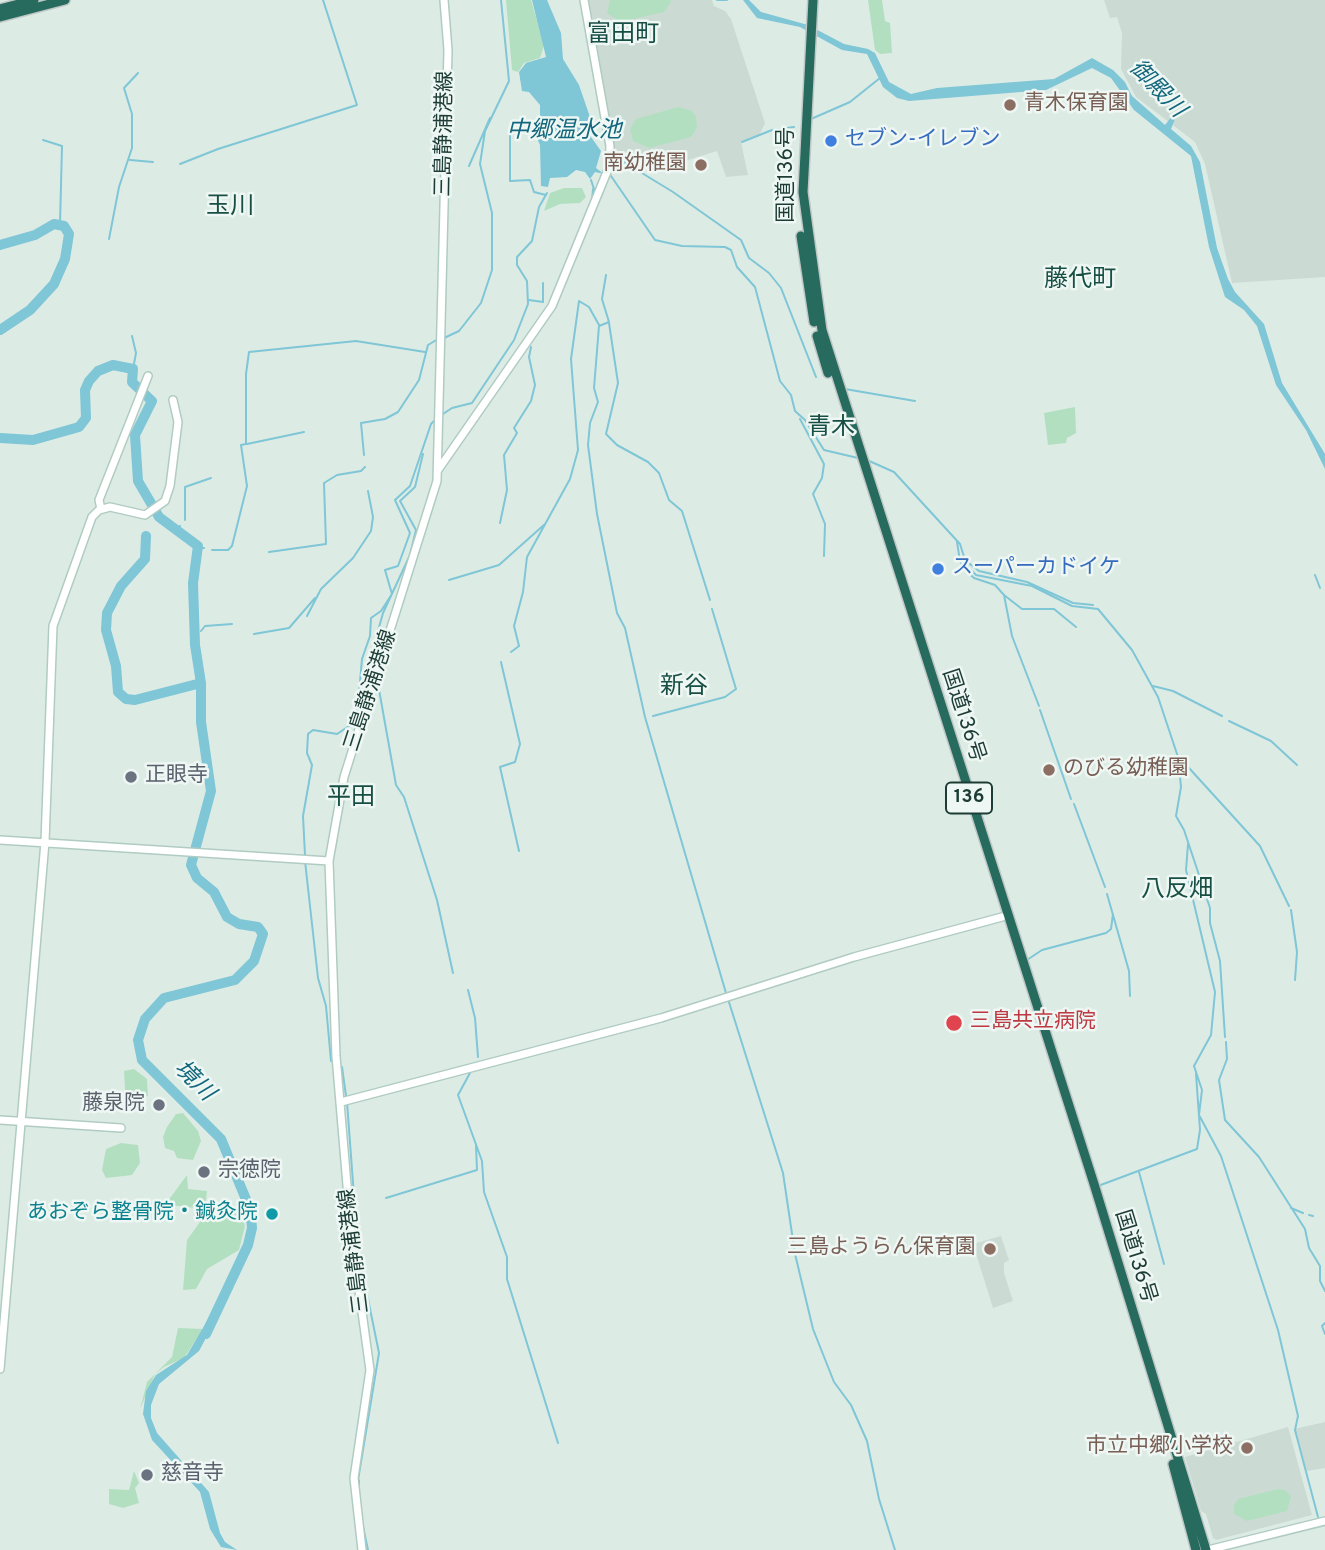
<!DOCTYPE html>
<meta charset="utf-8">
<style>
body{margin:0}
canvas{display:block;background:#ddebe5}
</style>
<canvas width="1325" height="1550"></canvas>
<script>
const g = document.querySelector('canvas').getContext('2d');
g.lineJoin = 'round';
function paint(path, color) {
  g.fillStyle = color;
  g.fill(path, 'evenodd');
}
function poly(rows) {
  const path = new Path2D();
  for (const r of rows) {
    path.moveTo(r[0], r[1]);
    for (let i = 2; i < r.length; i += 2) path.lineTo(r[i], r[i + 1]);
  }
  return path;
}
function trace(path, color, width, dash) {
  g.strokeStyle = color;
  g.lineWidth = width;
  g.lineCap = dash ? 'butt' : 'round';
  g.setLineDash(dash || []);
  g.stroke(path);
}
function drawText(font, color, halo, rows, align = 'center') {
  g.font = font + ' Overpass,"Noto Sans JP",sans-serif';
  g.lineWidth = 5;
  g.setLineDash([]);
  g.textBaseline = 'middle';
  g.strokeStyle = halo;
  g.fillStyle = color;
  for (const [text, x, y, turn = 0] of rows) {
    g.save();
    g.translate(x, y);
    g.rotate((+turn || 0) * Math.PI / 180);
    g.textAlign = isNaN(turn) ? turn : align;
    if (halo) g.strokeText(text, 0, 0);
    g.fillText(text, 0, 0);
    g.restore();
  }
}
paint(poly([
 [588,0,712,0,714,6,725,11,731,19,765,123,759,136,741,142,748,175,726,177,717,151,656,170,615,150],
 [1104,0,1325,0,1325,277,1232,283,1205,164,1195,142,1136,97,1121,69,1122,33,1117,17,1110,18],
 [1001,1236,1009,1260,1004,1263,1004,1273,1013,1301,993,1308,973,1244],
 [1325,1422,1325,1468,1307,1471,1294,1429],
 [1288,1427,1312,1515,1216,1540,1213,1538,1206,1514,1201,1511,1185,1457]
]), '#cbdbd4');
paint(poly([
 [506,0,531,0,544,45,540,58,524,63,518,72,512,70],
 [610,0,670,0,671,2,664,12,620,22,607,13],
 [868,0,882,0,885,21,890,23,892,53,880,54,875,50],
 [678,107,692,111,696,117,697,128,691,137,649,148,633,141,630,129,636,119],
 [564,188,582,188,586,197,580,203,560,204,544,211,550,193],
 [1075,407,1076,433,1067,438,1066,443,1048,445,1044,413],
 [134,1069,147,1079,148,1096,139,1098,137,1110,126,1108,124,1071],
 [183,1113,198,1131,201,1141,193,1160,177,1158,174,1151,165,1148,163,1137,167,1127,176,1114],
 [121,1143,138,1145,140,1163,132,1175,106,1178,102,1170,106,1149],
 [187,1175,188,1189,207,1191,205,1209,170,1205,170,1198],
 [240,1212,245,1226,239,1250,207,1269,196,1289,183,1290,187,1240,195,1229,204,1216],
 [178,1328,203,1329,184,1358,164,1367,155,1374,140,1409,147,1382,172,1357],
 [134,1471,139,1483,135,1488,139,1503,123,1508,109,1504,109,1489,129,1490],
 [1278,1489,1285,1490,1291,1496,1287,1511,1247,1521,1234,1514,1234,1505,1238,1499]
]), '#b3dfc1');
paint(poly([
 [532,0,547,0,561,33,563,59,579,85,591,120,591,137,601,151,596,168,604,174,595,172,590,179,585,172,576,170,567,177,550,178,548,187,541,186,540,145,535,134,540,128,540,105,529,92,522,91,519,72,526,63,546,57],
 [743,0,749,0,761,12,808,25,844,44,868,49,875,53,889,82,911,94,937,88,1054,79,1092,58,1113,70,1125,82,1132,96,1165,125,1173,115,1175,119,1171,129,1191,146,1200,162,1217,248,1228,279,1235,292,1264,324,1282,383,1325,454,1325,469,1306,430,1276,385,1257,326,1244,310,1225,297,1209,247,1191,156,1134,110,1111,78,1092,68,1046,90,909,101,897,98,883,87,867,54,842,50,800,27,757,18],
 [207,1321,215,1321,199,1351,159,1384,151,1405,151,1418,157,1433,209,1492,220,1533,225,1542,237,1550,221,1547,210,1529,200,1492,152,1440,143,1414,146,1391,156,1375,187,1355]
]), '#7fc6d6');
trace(poly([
 [717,0,727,0],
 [811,119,850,102,880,78],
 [510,126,510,181,530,180,534,192,546,195],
 [43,140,62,146,60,224],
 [742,142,772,130,794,127],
 [614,156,673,192,741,240,749,258,769,273,781,288,816,377],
 [130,160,153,162],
 [180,164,218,149,357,105,323,0],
 [469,166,490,118],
 [611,176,655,240,682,246,725,247,731,250,737,267,755,287,780,381,791,395,795,411,805,420,824,450,858,458],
 [591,180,595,192],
 [592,200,593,189],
 [109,239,119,187,132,148,132,114,124,88,138,73],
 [606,275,602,299,609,322,599,326,594,388,598,402,590,423,588,445,597,514,617,613,625,628,645,717,726,993],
 [529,300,543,302,543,283],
 [609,323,618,383,606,434,617,445,648,462,659,473,669,500,682,511,710,600],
 [132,336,136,353,133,369],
 [444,338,459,331,481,303,492,270,492,213,480,164,485,131,509,81,501,0],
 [845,389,915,401],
 [440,416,452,408,472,403,514,340,528,304,527,281,517,265,517,257,532,241,539,207,547,193],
 [800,419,824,464,822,478,813,494,825,524,824,556],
 [247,444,304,432],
 [364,455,361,423,385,419,398,412,419,380,428,345,438,339],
 [867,460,894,472,960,544,967,566,976,575,1032,586,1072,606,1098,609,1132,650,1158,697,1178,757,1181,787,1176,816,1184,830,1210,908,1210,923,1220,961,1225,1037],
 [185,520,185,487,211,478],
 [500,523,507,490,504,455,517,433,514,428,531,401,535,385,529,357,531,347],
 [177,532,180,526],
 [957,542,960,561,965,570,974,578,995,585,1004,595,1012,636,1039,706],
 [198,548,204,548],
 [212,550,228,550,232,546,247,486,241,445,246,444,246,374,249,352,356,341,425,352],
 [269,552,326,544,324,483,337,475,361,471,365,467],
 [966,561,979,571,1027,582,1073,603,1093,605],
 [1315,575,1320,588],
 [449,580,499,565,545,524],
 [1004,595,1022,609,1054,609,1076,627],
 [307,616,321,589,353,558,371,531,373,517,368,491],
 [201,631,205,626,232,624],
 [254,634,289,628,315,598],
 [377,652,378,631,383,613,410,555,416,530,400,501,415,487,423,454],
 [511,652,519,646,514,626,523,592,527,557,570,479,578,450,571,359,579,301,589,307,599,325],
 [501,662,520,744,515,762,500,767,519,851],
 [378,684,396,785,404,797,437,900,453,973],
 [1153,686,1173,691,1222,716],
 [1040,710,1071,799],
 [653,716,725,697,736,689,712,609],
 [1229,721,1271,741,1297,765],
 [1179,757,1260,846,1289,906],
 [1074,804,1105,887],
 [1188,844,1186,870,1215,992,1211,1035,1194,1066,1202,1090,1199,1115,1221,1156,1278,1330,1298,1416,1295,1430,1318,1517],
 [305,855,303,816,312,765,307,753,308,734,313,730,337,734,352,724,357,716,362,659,370,636,371,618,381,611,392,594,385,570,398,566,410,533,395,500,410,486,431,424,436,419],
 [305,861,318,978,326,1006,331,1061],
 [1107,894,1129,971,1130,996],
 [1291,910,1297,952,1295,980],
 [1027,960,1042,950,1106,933,1111,929,1113,914],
 [468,990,475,1018,478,1057],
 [728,999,783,1173,795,1254,813,1329,834,1382,851,1405,867,1441,879,1499,895,1550],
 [1226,1042,1227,1059,1219,1080,1225,1120,1259,1157,1305,1229,1309,1248,1320,1266,1320,1281,1325,1291],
 [342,1067,346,1096],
 [470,1073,458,1095,482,1161,484,1192,507,1257,507,1279,558,1443],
 [347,1102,358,1250,379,1353,358,1480],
 [1139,1172,1164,1264],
 [1098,1186,1197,1149,1200,1130,1196,1074],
 [386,1198,477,1170,476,1146],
 [1291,1208,1303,1213],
 [1309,1215,1313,1216],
 [1325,1323,1322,1326,1325,1334],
 [359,1480,359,1492],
 [362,1522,368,1550]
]), '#7fc6d6', 2);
trace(poly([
 [0,245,35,235,54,224,64,226,69,234,65,259,54,284,30,310,0,330],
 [0,438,33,440,79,427,86,418,85,390,89,381,98,371,113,365,133,369,132,382,152,401,135,435,138,481,159,517,198,546,193,583,195,645,201,683,201,722,211,791,191,865,197,878,214,892,227,917,239,924,258,927,263,934,254,961,235,980,164,998,145,1019,138,1040,142,1060,221,1139,250,1209,252,1228,248,1245,206,1334],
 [146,536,145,559,121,586,107,613,106,630,116,666,118,692,126,699,135,700,201,683]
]), '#7fc6d6', 10);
const secondary = poly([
 [438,470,552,306,609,167,610,146,584,0],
 [101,509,99,500,148,376],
 [0,840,329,861],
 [341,1102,661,1018,854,957,1002,917],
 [0,1120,121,1128],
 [0,1369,45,842,53,626,92,517,99,510,110,507,145,515,165,501,170,486,178,422,173,400],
 [362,1550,354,1478,370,1370,351,1232,336,1056,329,861,344,777,437,481,448,50,444,0],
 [1208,1550,1325,1521]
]);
const highway = poly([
 [813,0,803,192,822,330,1094,1184,1206,1550],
 [0,9,34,0],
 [0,17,65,0],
 [801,236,814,322],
 [817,336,828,373],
 [1173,1464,1196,1550]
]);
trace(secondary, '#b0ccc2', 10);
trace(highway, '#c0c8c6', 12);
trace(secondary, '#fff', 7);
trace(highway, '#276b5f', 9);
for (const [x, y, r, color] of [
 [1010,105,7,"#8d6e63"],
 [831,141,7,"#3f7fe0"],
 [701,165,7,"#8d6e63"],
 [938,569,7,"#3f7fe0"],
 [1049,770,7,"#8d6e63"],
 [131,777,7,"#6b7280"],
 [954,1023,9,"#e0444e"],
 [159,1105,7,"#6b7280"],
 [204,1172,7,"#6b7280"],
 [272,1214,7,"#0f9aa8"],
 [990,1249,7,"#8d6e63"],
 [1247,1448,7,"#8d6e63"],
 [147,1475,7,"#6b7280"]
]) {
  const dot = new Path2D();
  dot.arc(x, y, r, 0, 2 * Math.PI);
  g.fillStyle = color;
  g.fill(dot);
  trace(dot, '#eef7f3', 2.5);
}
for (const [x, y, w] of [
 [969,798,46]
]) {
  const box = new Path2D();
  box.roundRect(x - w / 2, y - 15.5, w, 31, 5);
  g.fillStyle = '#eef7f3';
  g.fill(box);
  trace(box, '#1d3c35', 2);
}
drawText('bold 19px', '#1d3c35', null, [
 ["136",969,798]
]);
drawText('21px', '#785e54', '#eef7f3', [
 ["青木保育園",1024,105,"left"],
 ["南幼稚園",687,165],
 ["のびる幼稚園",1063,770,"left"],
 ["三島ようらん保育園",976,1249],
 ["市立中郷小学校",1233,1448]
], 'right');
drawText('21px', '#1d3c35', '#eef7f3', [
 ["三島静浦港線",446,134,-89],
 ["国道136号",788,175,-90],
 ["三島静浦港線",372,691,-72],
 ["国道136号",962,716,72],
 ["三島静浦港線",356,1251,-97],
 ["国道136号",1134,1257,73]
]);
drawText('21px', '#366cbe', '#eef7f3', [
 ["セブン-イレブン",845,141],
 ["スーパーカドイケ",952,569]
], 'left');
drawText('21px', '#5b616d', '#eef7f3', [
 ["正眼寺",145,777],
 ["藤泉院",145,1105,"right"],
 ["宗徳院",218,1172],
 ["慈音寺",161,1475]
], 'left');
drawText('21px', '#be3a42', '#eef7f3', [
 ["三島共立病院",970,1023]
], 'left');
drawText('21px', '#0d838f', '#eef7f3', [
 ["あおぞら整骨院・鍼灸院",258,1214]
], 'right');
drawText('italic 23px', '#13677d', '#eef7f3', [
 ["御殿川",1156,90,46],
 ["中郷温水池",564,132],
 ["境川",193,1082,45]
]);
drawText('24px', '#184f44', '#eef7f3', [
 ["富田町",623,36],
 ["玉川",230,208],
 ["藤代町",1080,281],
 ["青木",831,429],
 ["新谷",684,688],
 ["平田",351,799],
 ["八反畑",1177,891]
]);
</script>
